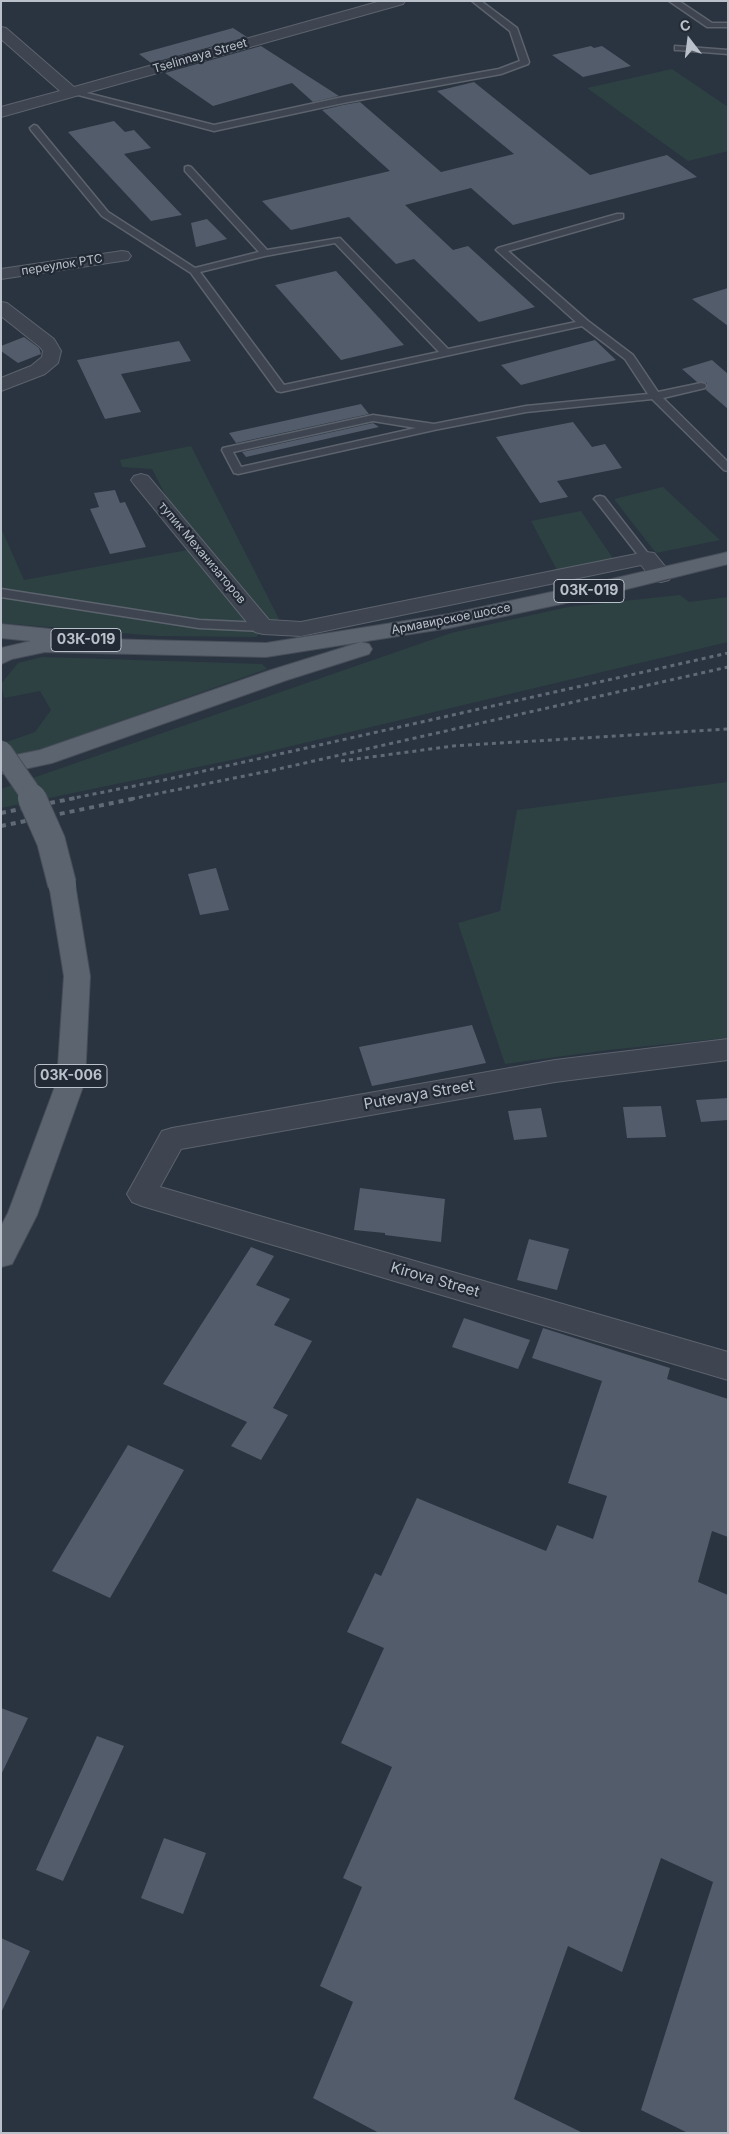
<!DOCTYPE html>
<meta charset="utf-8">
<style>
body{margin:0}
#map{position:relative;width:729px;height:2134px;overflow:hidden;background:#2a3340;font-family:Inter,sans-serif}
canvas{display:block}
.frame{position:absolute;inset:0;border:2px solid #bbc1ca;pointer-events:none}
.north{position:absolute;left:664px;top:15px;width:50px;height:50px;-webkit-text-stroke:4px #222a35;paint-order:stroke;rotate:345deg;font-size:14px;font-weight:700;line-height:20px;text-align:center;color:#bbc1ca}
.north::after{content:'';display:block;margin:auto;width:18px;height:22px;background:#bbc1ca;clip-path:polygon(50% 0,100% 100%,50% 72%,0 100%)}
</style>
<div id="map">
<canvas width="729" height="2134"></canvas>
<div class="frame"></div>
<div class="north">С</div>
</div>
<script>
const g = document.querySelector('canvas').getContext('2d');
g.lineJoin = 'round';
function paint(path, color) {
  g.fillStyle = color;
  g.fill(path, 'evenodd');
}
function poly(rows) {
  const path = new Path2D();
  for (const r of rows) {
    path.moveTo(r[0], r[1]);
    for (let i = 2; i < r.length; i += 2) path.lineTo(r[i], r[i + 1]);
  }
  return path;
}
function trace(path, color, width, dash) {
  g.strokeStyle = color;
  g.lineWidth = width;
  g.lineCap = dash ? 'butt' : 'round';
  g.setLineDash(dash || []);
  g.stroke(path);
}
function drawText(font, color, halo, rows, align = 'center') {
  g.font = font + ' Inter,sans-serif';
  g.lineWidth = 4.5;
  g.setLineDash([]);
  g.textBaseline = 'middle';
  g.strokeStyle = halo;
  g.fillStyle = color;
  for (const [text, x, y, turn = 0] of rows) {
    g.save();
    g.translate(x, y);
    g.rotate((+turn || 0) * Math.PI / 180);
    g.textAlign = isNaN(turn) ? turn : align;
    if (halo) g.strokeText(text, 0, 0);
    g.fillText(text, 0, 0);
    g.restore();
  }
}
paint(poly([
 [672,69,728,107,728,151,688,161,587,88],
 [191,446,279,619,256,637,157,636,1,623,1,528,24,580,193,549,152,469,122,467,120,460],
 [663,487,720,540,656,553,614,499],
 [581,511,614,560,558,572,531,521],
 [680,595,689,602,728,597,728,642,241,758,1,808,1,789,451,633,568,607],
 [42,657,262,664,267,669,39,750,1,759,1,744,35,732,51,710,40,691,4,698,1,684,18,663],
 [728,782,728,1038,608,1050,505,1064,458,923,500,911,517,810]
]), '#2d4142');
paint(poly([
 [233,28,247,37,151,63,139,54],
 [261,46,339,96,313,102,292,83,213,106,165,73],
 [591,46,594,48,602,46,631,66,583,77,552,55],
 [474,82,590,175,667,155,697,177,513,225,471,188,405,205,453,250,468,246,535,307,479,322,414,259,396,264,349,217,291,230,262,201,390,171,322,110,343,105,360,102,441,172,514,154,437,91],
 [114,121,125,132,134,130,151,148,124,154,182,215,151,221,68,132],
 [207,219,227,239,196,247,191,223],
 [336,271,404,345,341,360,275,285],
 [728,288,728,326,692,299],
 [24,337,39,348,41,354,18,363,1,351,1,346],
 [595,340,616,360,521,385,501,365],
 [179,341,191,361,121,374,141,412,105,419,77,360],
 [712,360,728,374,728,409,706,390,707,383,697,382,682,369],
 [361,404,369,414,236,443,229,433],
 [573,422,592,447,605,444,622,468,557,481,568,497,540,503,496,437],
 [373,423,379,427,246,457,242,452],
 [115,490,120,503,125,502,146,547,110,554,90,509,99,507,94,493],
 [216,868,229,910,200,915,188,874],
 [472,1025,486,1063,372,1086,359,1047],
 [728,1098,728,1120,701,1122,696,1100],
 [661,1106,666,1137,627,1138,623,1107],
 [541,1108,547,1137,514,1140,508,1111],
 [360,1188,445,1199,441,1242,385,1235,385,1233,354,1230],
 [529,1239,569,1249,557,1290,517,1280],
 [251,1247,274,1256,256,1285,290,1299,274,1325,312,1341,273,1408,288,1415,261,1460,231,1446,247,1422,163,1384],
 [464,1318,530,1340,518,1369,452,1347],
 [543,1328,670,1368,667,1379,728,1399,728,1537,712,1531,698,1582,728,1595,728,2133,688,2133,641,2110,713,1882,661,1858,622,1972,568,1946,514,2099,583,2133,379,2133,313,2098,353,2002,320,1986,362,1887,343,1878,392,1767,341,1743,384,1648,347,1632,375,1573,381,1576,417,1498,546,1551,557,1525,593,1539,607,1496,568,1483,602,1381,532,1358],
 [128,1445,184,1470,110,1598,52,1571],
 [1,1708,28,1718,1,1775],
 [97,1736,124,1746,63,1881,36,1870],
 [164,1838,206,1853,183,1914,141,1898],
 [1,1938,30,1951,1,2013]
]), '#535c6a');
const service = poly([
 [472,1,481,1,517,28,529,62,528,64,501,74,343,103,214,131,67,92,71,89,214,125,343,97,499,69,520,61,510,31,472,1],
 [669,1,679,1,712,23,728,23,728,27,707,27,669,1],
 [675,46,728,50,728,54,678,50,675,50,675,46],
 [34,125,37,126,108,212,195,268,259,252,185,171,185,167,188,166,191,167,267,250,340,238,448,349,576,322,496,250,498,248,617,214,623,214,623,218,508,251,588,321,633,355,658,392,701,383,705,384,706,386,705,388,663,398,728,462,728,471,724,470,652,399,526,412,434,430,238,474,234,473,222,450,223,448,373,415,434,424,526,406,648,394,625,359,582,326,281,392,277,391,191,273,102,216,31,130,30,128,34,125],
 [335,243,439,352,284,385,200,272,265,256,335,243],
 [373,421,416,428,241,467,233,452,373,421],
 [600,496,604,497,650,556,652,558,650,560,642,560,596,501,594,499,596,497,600,496],
 [1,589,199,620,263,623,269,627,263,631,199,628,1,597,1,589]
]);
const minor = poly([
 [381,1,405,1,403,4,1,117,1,107,60,91,1,39,1,27,6,28,74,87,381,1],
 [122,251,128,252,131,256,128,260,1,279,1,269,122,251],
 [1,302,7,303,54,339,61,351,58,363,45,374,1,391,1,378,31,366,42,357,43,351,40,347,1,316,1,302],
 [141,474,148,476,269,620,301,622,646,552,654,553,672,575,669,580,661,582,653,580,641,565,301,636,263,634,255,632,134,484,131,480,134,476,141,474],
 [728,1039,728,1060,555,1082,181,1149,160,1187,728,1352,728,1380,142,1206,132,1202,127,1194,162,1131,172,1128,555,1060,728,1039]
]);
const primary = poly([
 [728,552,728,564,603,595,449,628,361,642,369,644,372,649,369,654,287,680,52,763,1,774,1,758,40,750,271,670,361,642,266,657,45,652,12,659,1,664,1,648,31,641,1,638,1,624,50,629,58,631,61,636,60,638,266,643,449,614,603,581,728,552],
 [62,875,71,878,75,884,90,976,85,1081,37,1215,12,1264,1,1267,1,1226,8,1213,57,1081,64,976,49,884,53,878,62,875]
]);
trace(service, '#5c636d', 3);
trace(minor, '#5c636d', 2);
trace(primary, '#474e59', 2);
paint(service, '#3e4550');
paint(minor, '#3e4550');
paint(primary, '#5c6470');
trace(poly([
 [341,761,453,746,728,729],
 [69,799,164,780,728,653],
 [131,799,274,770,728,667]
]), '#606976', 3, [4, 4]);
trace(poly([
 [1,813,75,798],
 [1,826,137,798]
]), '#606976', 4, [5, 5]);
const primaryBridgeFar1 = poly([
 [1,751,28,790,32,799]
]);
const primaryBridge = poly([
 [32,798,51,841,62,884]
]);
trace(primaryBridgeFar1, '#474e59', 23, []);
trace(primaryBridge, '#474e59', 30, []);
trace(primaryBridgeFar1, '#5c6470', 21);
trace(primaryBridge, '#5c6470', 28);
drawText('12px', '#bbc1ca', '#222a35', [
 ["Tselinnaya Street",200,56,-16],
 ["переулок РТС",62,265,-9],
 ["тупик Механизаторов",202,553,50],
 ["Армавирское шоссе",451,619,-11]
]);
for (const [x, y, w] of [
 [589,591,70],
 [86,640,70],
 [71,1076,72]
]) {
  const box = new Path2D();
  box.roundRect(x - w / 2, y - 11.5, w, 23, 4);
  g.fillStyle = '#222a35';
  g.fill(box);
  trace(box, '#bbc1ca', 1);
}
drawText('bold 14px', '#bbc1ca', null, [
 ["03К-019",589,591],
 ["03К-019",86,640],
 ["03К-006",71,1076]
]);
drawText('15px', '#bbc1ca', '#222a35', [
 ["Putevaya Street",419,1095,-10],
 ["Kirova Street",435,1280,16]
]);
</script>
